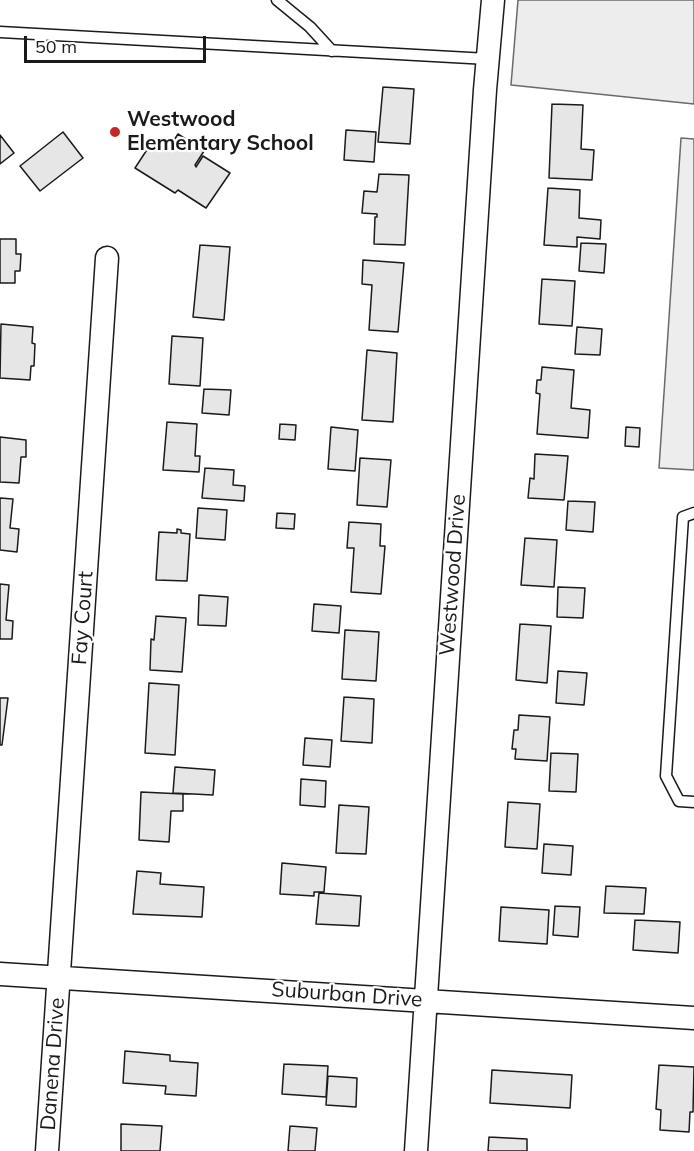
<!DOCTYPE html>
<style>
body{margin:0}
#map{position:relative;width:694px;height:1151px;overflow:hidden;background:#fff;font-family:Mulish,sans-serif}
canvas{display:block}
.scale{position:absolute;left:24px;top:36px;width:182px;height:27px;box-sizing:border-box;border:3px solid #1a1a1a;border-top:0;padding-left:8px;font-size:18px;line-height:21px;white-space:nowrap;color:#1a1a1a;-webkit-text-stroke:4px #fff;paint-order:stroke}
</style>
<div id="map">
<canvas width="694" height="1151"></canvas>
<div class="scale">50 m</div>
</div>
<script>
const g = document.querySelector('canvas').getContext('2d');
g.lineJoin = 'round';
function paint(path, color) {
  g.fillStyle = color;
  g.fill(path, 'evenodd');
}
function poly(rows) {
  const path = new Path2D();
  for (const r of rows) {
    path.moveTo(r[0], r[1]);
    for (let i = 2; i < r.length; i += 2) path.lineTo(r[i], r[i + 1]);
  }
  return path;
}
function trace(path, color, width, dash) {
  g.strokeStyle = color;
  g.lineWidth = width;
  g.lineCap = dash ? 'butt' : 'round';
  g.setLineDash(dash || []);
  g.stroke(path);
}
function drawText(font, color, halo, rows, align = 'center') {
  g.font = font + ' Mulish,sans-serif';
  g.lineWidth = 4.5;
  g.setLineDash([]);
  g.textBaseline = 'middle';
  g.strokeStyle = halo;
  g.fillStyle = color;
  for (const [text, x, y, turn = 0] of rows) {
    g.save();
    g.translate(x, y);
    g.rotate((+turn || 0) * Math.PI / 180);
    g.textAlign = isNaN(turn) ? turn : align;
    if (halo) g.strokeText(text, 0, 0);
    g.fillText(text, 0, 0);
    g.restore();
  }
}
const built = poly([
 [518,0,694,0,694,104,511,85,518,0],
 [681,138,694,139,694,470,659,468,681,138]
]);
paint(built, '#ededed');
trace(built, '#6a6a6a', 1.5);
const building = poly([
 [383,87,414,89,410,144,378,142,383,87],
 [552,104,583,105,581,149,594,150,592,180,549,178,552,104],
 [346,130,376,132,374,162,344,160,346,130],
 [63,132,83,158,40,191,20,166,63,132],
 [178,134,204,151,195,165,196,167,203,156,230,173,206,208,178,190,175,193,135,168,154,139,169,148,178,134],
 [0,135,14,153,0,164,0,135],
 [379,174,409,175,405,245,374,244,375,217,377,217,377,214,362,213,364,191,377,192,379,174],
 [548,188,580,190,579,218,601,220,600,239,577,237,577,247,544,245,548,188],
 [0,239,16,239,16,254,21,254,20,271,15,271,15,283,0,283,0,239],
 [581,243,606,244,604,273,579,271,581,243],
 [200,245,230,247,224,320,193,317,200,245],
 [363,260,404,263,398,332,369,330,372,285,362,284,363,260],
 [542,279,575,281,572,326,539,324,542,279],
 [1,324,33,327,32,343,35,344,34,366,31,366,30,380,0,378,1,324],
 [577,327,602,329,600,355,575,354,577,327],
 [172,336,203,338,200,386,169,384,172,336],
 [367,350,397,353,393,422,362,420,367,350],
 [542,367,574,370,571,408,590,410,588,438,537,434,540,394,536,393,537,380,541,380,542,367],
 [204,389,231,390,229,415,202,413,204,389],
 [167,422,197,424,195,456,200,456,199,472,163,470,167,422],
 [280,424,296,425,295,440,279,439,280,424],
 [331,427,358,430,355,471,328,469,331,427],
 [626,427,640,428,639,447,625,446,626,427],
 [0,437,26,440,26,457,21,457,19,483,0,482,0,437],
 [535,454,568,456,564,500,528,498,530,478,534,479,535,454],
 [360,458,391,460,387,507,357,505,360,458],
 [205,468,234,470,233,485,245,486,244,501,202,498,205,468],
 [0,498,13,499,10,528,19,529,17,552,0,550,0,498],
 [568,501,595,502,593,532,566,530,568,501],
 [198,508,227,510,225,540,196,538,198,508],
 [277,513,295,514,294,529,276,528,277,513],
 [349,522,381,524,380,546,385,546,381,594,351,592,354,548,347,548,349,522],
 [177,529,181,530,181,533,190,534,187,581,156,580,159,532,177,533,177,529],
 [525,538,557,540,554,587,521,585,525,538],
 [0,584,9,585,6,620,13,621,12,639,0,639,0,584],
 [558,587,585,588,583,618,557,617,558,587],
 [199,595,228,597,226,626,198,625,199,595],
 [314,604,341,606,339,633,312,631,314,604],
 [156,616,186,618,182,672,150,670,151,639,154,640,156,616],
 [520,624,551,626,547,683,516,680,520,624],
 [345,630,379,632,376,681,342,679,345,630],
 [558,671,587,673,584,705,556,703,558,671],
 [149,683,179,685,175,755,145,753,149,683],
 [344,697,374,699,372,743,341,741,344,697],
 [0,698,8,698,2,745,0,745,0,698],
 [519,715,550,717,547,761,515,759,516,749,512,749,514,730,518,730,519,715],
 [305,738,332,740,330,767,303,765,305,738],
 [551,753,578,754,576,792,549,791,551,753],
 [175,767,215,770,213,795,173,793,175,767],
 [301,779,326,781,325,807,300,805,301,779],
 [141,792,183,794,183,811,171,811,169,842,139,840,141,792],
 [508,802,540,804,537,849,505,847,508,802],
 [339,805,369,807,366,854,336,853,339,805],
 [544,844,573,846,571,875,542,873,544,844],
 [282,863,326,867,324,892,314,892,314,896,280,894,282,863],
 [137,871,161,873,160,884,204,887,202,917,133,914,137,871],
 [606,886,646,888,644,914,604,913,606,886],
 [319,893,361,896,359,926,316,924,319,893],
 [555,906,580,907,578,937,553,935,555,906],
 [501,907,549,910,547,944,499,941,501,907],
 [635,920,680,922,678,953,633,950,635,920],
 [125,1051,170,1055,170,1061,198,1063,196,1096,165,1094,166,1086,123,1083,125,1051],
 [284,1064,328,1066,326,1097,282,1094,284,1064],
 [659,1065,694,1067,693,1112,690,1112,689,1132,660,1130,661,1110,656,1109,659,1065],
 [492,1070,572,1075,570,1108,490,1103,492,1070],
 [328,1076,357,1078,356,1107,326,1105,328,1076],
 [121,1124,162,1126,160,1151,121,1151,121,1124],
 [290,1126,317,1128,315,1151,288,1151,290,1126],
 [489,1137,527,1139,527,1151,488,1151,489,1137]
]);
paint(building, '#e6e6e6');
trace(building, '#1a1a1a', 1.5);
const service = poly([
 [277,0,310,27,332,51],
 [0,32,488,59],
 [694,513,683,517,666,776,679,801,694,802]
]);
const minor = poly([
 [0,974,694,1018],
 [47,1151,107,258],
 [416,1151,485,90,493,0]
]);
trace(service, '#1a1a1a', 13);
trace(minor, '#1a1a1a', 25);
trace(service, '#fff', 10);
trace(minor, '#fff', 22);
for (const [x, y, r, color] of [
 [115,132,6,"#c62828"]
]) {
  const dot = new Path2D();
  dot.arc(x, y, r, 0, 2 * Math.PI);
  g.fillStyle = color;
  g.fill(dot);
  trace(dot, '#fff', 2);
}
drawText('bold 21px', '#1a1a1a', '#fff', [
 ["Westwood",127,120],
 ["Elementary School",127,144]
], 'left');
drawText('21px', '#1a1a1a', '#fff', [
 ["Westwood Drive",453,575,-86],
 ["Fay Court",83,618,-86],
 ["Suburban Drive",347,995,4],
 ["Danena Drive",53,1064,-86]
]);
</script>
